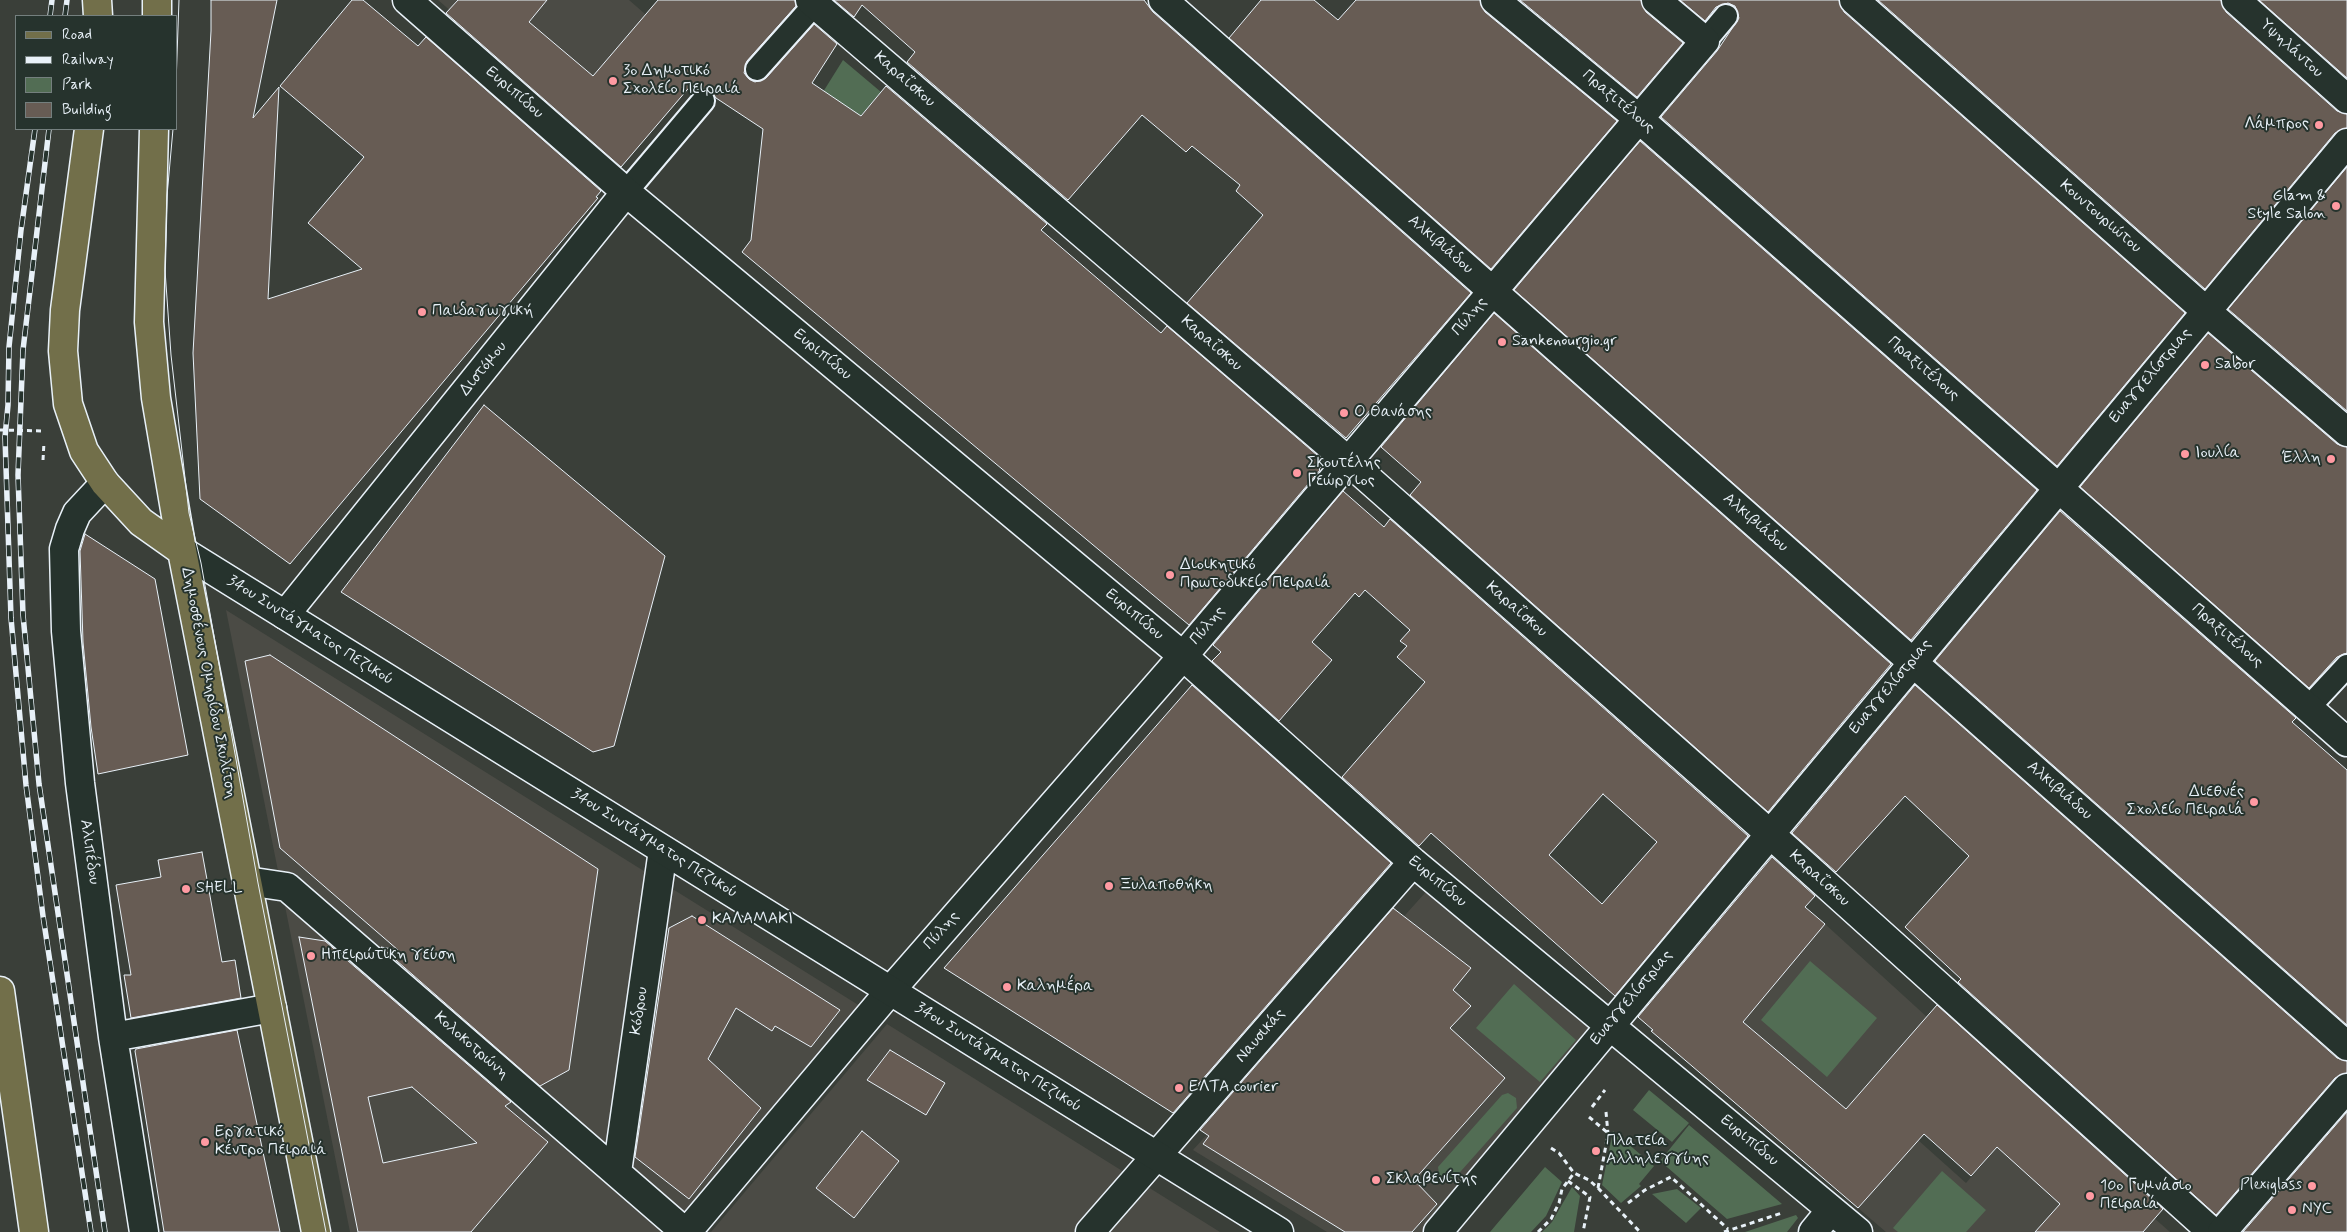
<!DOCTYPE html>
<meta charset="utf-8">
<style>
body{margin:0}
#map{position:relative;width:2347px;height:1232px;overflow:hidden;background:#3a3f39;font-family:Mynerve,sans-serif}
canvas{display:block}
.legend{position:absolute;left:15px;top:15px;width:162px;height:115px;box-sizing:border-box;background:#26332d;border:1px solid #747f7e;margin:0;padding:6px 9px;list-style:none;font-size:15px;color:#e8f1f8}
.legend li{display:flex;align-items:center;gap:10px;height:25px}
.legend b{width:25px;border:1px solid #747f7e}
</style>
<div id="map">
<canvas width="2347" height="1232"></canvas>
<ul class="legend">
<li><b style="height:6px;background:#726f4a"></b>Road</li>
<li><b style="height:6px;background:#e8f1f8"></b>Railway</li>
<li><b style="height:14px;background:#526d54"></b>Park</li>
<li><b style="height:14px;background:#675c54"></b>Building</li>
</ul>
</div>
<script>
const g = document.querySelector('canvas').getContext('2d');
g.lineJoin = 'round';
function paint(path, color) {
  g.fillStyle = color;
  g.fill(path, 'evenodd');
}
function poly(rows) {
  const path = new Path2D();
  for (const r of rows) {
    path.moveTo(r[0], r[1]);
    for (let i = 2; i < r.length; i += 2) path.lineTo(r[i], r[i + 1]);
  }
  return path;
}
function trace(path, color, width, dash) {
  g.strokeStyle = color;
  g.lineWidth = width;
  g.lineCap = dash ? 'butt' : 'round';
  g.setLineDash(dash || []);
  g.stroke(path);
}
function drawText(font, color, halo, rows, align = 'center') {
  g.font = font + ' Mynerve,sans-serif';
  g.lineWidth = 4;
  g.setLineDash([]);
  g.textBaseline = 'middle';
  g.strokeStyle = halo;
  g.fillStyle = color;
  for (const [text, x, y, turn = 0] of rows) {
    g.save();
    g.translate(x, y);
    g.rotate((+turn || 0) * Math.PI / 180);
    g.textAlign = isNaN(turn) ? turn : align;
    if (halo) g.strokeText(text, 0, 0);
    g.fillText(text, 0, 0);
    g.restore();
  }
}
paint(poly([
 [438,0,629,0,706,67,626,162],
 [226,610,860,1006,671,1232,350,1232],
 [1434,883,1601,1027,1431,1232,1327,1232,1193,1150],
 [1776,883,1825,924,1927,1017,1814,1169,1651,1031],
 [887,1024,1220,1232,711,1232],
 [2030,1109,2170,1232,1886,1232,1858,1208,1918,1140,1966,1183]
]), '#4b4b45');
paint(poly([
 [843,60,881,92,831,150,813,108],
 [1810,961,1877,1018,1827,1077,1761,1020],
 [1514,984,1576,1040,1540,1082,1476,1028],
 [1649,1090,1689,1123,1672,1142,1633,1110],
 [1508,1093,1516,1098,1517,1108,1453,1180,1443,1179,1439,1174,1438,1167,1502,1095],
 [1689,1125,1782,1204,1727,1219,1660,1161],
 [1613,1131,1654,1166,1639,1184,1641,1186,1621,1203,1602,1185],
 [1545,1167,1562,1182,1546,1216,1531,1232,1490,1232],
 [1942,1171,1986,1210,1966,1232,1898,1232,1893,1228],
 [1572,1187,1580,1196,1574,1232,1542,1232,1552,1222],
 [1677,1189,1701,1208,1686,1223,1652,1194],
 [1796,1215,1798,1218,1787,1232,1745,1232]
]), '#526d54');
const building = poly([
 [211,0,277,0,253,118,279,87,268,299,362,269,308,223,364,157,280,86,352,0,363,0,418,46,426,37,601,191,596,197,598,198,290,564,200,499,193,353,211,31,211,0],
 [458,0,547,0,529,22,593,76,658,0,795,0,796,6,747,61,744,73,749,79,755,82,766,78,814,24,837,44,812,83,861,116,886,86,1047,224,1041,230,1161,333,1167,326,1325,462,1319,469,1320,470,1189,625,742,252,751,240,763,129,716,98,711,91,701,88,693,83,621,167,446,13,458,0],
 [834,0,1144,0,1153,12,1471,293,1346,438,1187,303,1263,215,1236,191,1240,185,1192,146,1186,152,1142,115,1068,200,907,62,915,52,862,5,854,17,834,0],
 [1261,0,1314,0,1338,20,1356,0,1480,0,1485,12,1617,121,1491,269,1229,38,1261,0],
 [1520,0,1641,0,1646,12,1683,43,1637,97,1520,0],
 [1680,0,1839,0,1844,12,2185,313,2057,466,1661,117,1717,51,1739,18,1735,6,1728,3,1716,7,1705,21,1680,0],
 [1878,0,2221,0,2226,12,2337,111,2347,114,2347,128,2335,133,2205,289,1878,0],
 [2259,0,2347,0,2347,78,2259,0],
 [1640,141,2037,490,1911,640,1514,290,1640,141],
 [2347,167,2347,411,2228,309,2347,167],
 [1494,313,1891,664,1768,812,1410,495,1421,482,1381,447,1494,313],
 [2208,333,2337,444,2347,447,2347,653,2337,657,2309,688,2080,487,2208,333],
 [484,405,665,556,614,746,593,752,341,592,484,405],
 [1343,491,1384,527,1390,519,1748,836,1615,996,1431,833,1419,846,1342,777,1425,682,1397,657,1407,646,1400,641,1410,630,1365,590,1359,597,1355,593,1312,642,1332,660,1279,721,1212,661,1221,652,1213,645,1343,491],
 [1603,794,1657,842,1602,904,1549,855,1603,794],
 [2060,511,2296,718,2292,722,2347,770,2347,1025,1935,661,2060,511],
 [85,534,155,579,188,755,98,774,91,727,83,642,80,551,85,534],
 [270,655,598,869,569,1070,540,1086,381,947,398,950,280,848,245,661,270,655],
 [1192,685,1391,863,1173,1113,944,968,1192,685],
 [1915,685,2337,1058,2347,1061,2347,1073,2335,1078,2216,1215,1958,982,1961,979,1905,927,1969,856,1905,796,1836,872,1792,833,1915,685],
 [202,852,222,962,235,960,241,998,131,1018,124,975,131,975,116,885,161,877,158,860,202,852],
 [1772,857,1815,896,1805,907,1825,924,1743,1022,1846,1109,1937,1005,2163,1209,2143,1232,2035,1232,2060,1204,1997,1147,1971,1176,1924,1134,1858,1208,1651,1031,1653,1030,1638,1017,1772,857],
 [1393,908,1471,968,1453,990,1471,1006,1450,1028,1505,1078,1414,1180,1437,1204,1412,1232,1345,1232,1203,1144,1209,1136,1200,1130,1393,908],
 [692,916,840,1010,811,1047,775,1026,772,1031,736,1008,708,1059,761,1108,689,1199,635,1157,669,928,692,916],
 [299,937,325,941,511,1102,505,1106,548,1142,471,1232,358,1232,299,937],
 [412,1087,477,1143,383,1163,368,1097,412,1087],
 [237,1030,280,1232,164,1232,135,1051,136,1049,237,1030],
 [890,1050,945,1083,926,1115,867,1080,890,1050],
 [2347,1112,2347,1232,2243,1232,2347,1112],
 [862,1131,899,1161,854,1218,816,1188,862,1131]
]);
paint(building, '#675c54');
trace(building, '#e8f1f8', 1);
const lane = poly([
 [1705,41,1726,16],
 [757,69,815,4],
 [626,192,703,101],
 [2308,708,2347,666]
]);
const street = poly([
 [407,0,626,192,1183,656,1413,862,1858,1232],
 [810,0,1348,461,1770,834,2212,1232],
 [1163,0,2347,1046],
 [1495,0,1639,119,2347,742],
 [1854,0,2205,310,2347,432],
 [2236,0,2347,99],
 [105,483,77,513,70,529,64,549,66,631,80,783,113,1037,144,1232],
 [285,615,626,192],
 [247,881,287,887,685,1232],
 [113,1037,272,1008],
 [617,1172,663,850],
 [687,1232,890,991,1183,656,1705,41,1656,0],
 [1090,1232,1413,862],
 [1438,1232,2347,143],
 [1813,1232,1831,1210]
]);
const secondary = poly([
 [182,551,1279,1232],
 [2222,1232,2347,1088]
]);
const primary = poly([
 [97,0,98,16],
 [157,0,157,16],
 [89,129,65,310,63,351,68,404,84,451,105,483,141,522,182,551],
 [154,129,149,322,156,398,182,551,316,1232],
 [0,991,34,1232]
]);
trace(lane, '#e8f1f8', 26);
trace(street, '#e8f1f8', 31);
trace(secondary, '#e8f1f8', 31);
trace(primary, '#e8f1f8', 31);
trace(poly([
 [43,460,44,442],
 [1592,1107,1605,1090],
 [1589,1117,1608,1133],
 [1551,1148,1559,1153,1574,1173,1589,1180,1598,1188,1640,1232],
 [1568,1181,1590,1197,1583,1232],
 [1598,1188,1608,1134,1606,1112],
 [1628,1203,1645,1190,1671,1177,1728,1229],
 [1538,1232,1551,1219,1559,1203,1562,1189,1574,1173],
 [1724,1232,1782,1213]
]), '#e8f1f8', 3, [5, 4]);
trace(lane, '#26332d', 22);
trace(street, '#26332d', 28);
trace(secondary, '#26332d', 28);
trace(primary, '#726f4a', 28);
trace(poly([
 [176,84,179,0],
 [173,129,167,196,165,270,171,355,189,513,201,563,258,883,326,1232]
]), '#e8f1f8', 1);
const rail = poly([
 [50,16,52,0],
 [65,16,67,0],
 [35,129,21,230,9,347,8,405,5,437,11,618,26,785,43,916,91,1232],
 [49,129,23,350,18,475,23,615,39,784,105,1232]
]);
trace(rail, '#e8f1f8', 5.5);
trace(rail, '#26332d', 4, [11]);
trace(poly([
 [0,430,44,431]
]), '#e8f1f8', 3, [5, 4]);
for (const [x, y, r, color] of [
 [613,81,5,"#ff9aa2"],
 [2319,125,5,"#ff9aa2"],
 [2336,206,5,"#ff9aa2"],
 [422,312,5,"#ff9aa2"],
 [1502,342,5,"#ff9aa2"],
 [2205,365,5,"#ff9aa2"],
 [1344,413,5,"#ff9aa2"],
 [2185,454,5,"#ff9aa2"],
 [2331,459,5,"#ff9aa2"],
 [1297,473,5,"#ff9aa2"],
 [1170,575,5,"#ff9aa2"],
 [2254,802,5,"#ff9aa2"],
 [1109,886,5,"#ff9aa2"],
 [186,889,5,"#ff9aa2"],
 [702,920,5,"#ff9aa2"],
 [311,956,5,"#ff9aa2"],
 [1007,987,5,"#ff9aa2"],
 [1179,1088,5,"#ff9aa2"],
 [205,1142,5,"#ff9aa2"],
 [1596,1151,5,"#ff9aa2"],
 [1376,1180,5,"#ff9aa2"],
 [2312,1186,5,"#ff9aa2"],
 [2090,1196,5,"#ff9aa2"],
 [2292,1210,5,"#ff9aa2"]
]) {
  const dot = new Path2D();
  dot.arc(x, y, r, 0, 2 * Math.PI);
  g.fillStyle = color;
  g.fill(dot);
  trace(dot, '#26332d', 2);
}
drawText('16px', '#e8f1f8', '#26332d', [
 ["Υψηλάντου",2291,49,42],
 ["Καραΐσκου",904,80,41],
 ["Ευριπίδου",514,93,41],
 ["Πραξιτέλους",1618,102,40],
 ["Κουντουριώτου",2100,217,41],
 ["Αλκιβιάδου",1440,245,41],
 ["Πύλης",1470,317,-50],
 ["Καραΐσκου",1211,344,41],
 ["Ευριπίδου",822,355,40],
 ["Διστόμου",484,369,-51],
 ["Πραξιτέλους",1923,369,41],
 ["Ευαγγελίστριας",2151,376,-50],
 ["Αλκιβιάδου",1755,523,41],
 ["Καραΐσκου",1516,610,41],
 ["Ευριπίδου",1134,615,40],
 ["Πύλης",1208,626,-50],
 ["34ου Συντάγματος Πεζικού",310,631,32],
 ["Πραξιτέλους",2227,636,41],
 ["Δημοσθένους Ομηρίδου Σκυλίτση",208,683,79],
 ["Ευαγγελίστριας",1891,687,-50],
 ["Αλκιβιάδου",2059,791,41],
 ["34ου Συντάγματος Πεζικού",654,844,32],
 ["Αλιπέδου",89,852,82],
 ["Καραΐσκου",1819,879,42],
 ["Ευριπίδου",1437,882,40],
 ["Πύλης",942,931,-49],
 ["Ευαγγελίστριας",1632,998,-50],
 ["Κόδρου",640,1011,-82],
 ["Ναυσικάς",1261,1036,-49],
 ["Κολοκοτρώνη",471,1046,41],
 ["34ου Συντάγματος Πεζικού",998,1058,32],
 ["Ευριπίδου",1749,1141,40]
]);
drawText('16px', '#e8f1f8', '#26332d', [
 ["3ο Δημοτικό",623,72],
 ["Σχολείο Πειραιά",623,90],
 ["Λάμπρος",2309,125,"right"],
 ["Glam &",2326,197,"right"],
 ["Style Salon",2326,215,"right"],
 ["Παιδαγωγική",432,312],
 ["Sankenourgio.gr",1512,342],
 ["Sabor",2215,365],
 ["Ο Θανάσης",1354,413],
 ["Ιουλία",2195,454],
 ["Έλλη",2321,459,"right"],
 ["Σκουτέλης",1307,464],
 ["Γεώργιος",1307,482],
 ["Διοικητικό",1180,566],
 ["Πρωτοδικείο Πειραιά",1180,584],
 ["Διεθνές",2244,793,"right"],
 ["Σχολείο Πειραιά",2244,811,"right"],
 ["Ξυλαποθήκη",1119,886],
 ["SHELL",196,889],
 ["ΚΑΛΑΜΑΚΙ",712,920],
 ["Ηπειρώτικη γεύση",321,956],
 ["Καλημέρα",1017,987],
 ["ΕΛΤΑ courier",1189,1088],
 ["Εργατικό",215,1133],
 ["Κέντρο Πειραιά",215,1151],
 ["Πλατεία",1606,1142],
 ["Αλληλεγγύης",1606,1160],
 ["Σκλαβενίτης",1386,1180],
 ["Plexiglass",2302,1186,"right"],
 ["10ο Γυμνάσιο",2100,1187],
 ["Πειραιά",2100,1205],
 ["NYC",2302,1210]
], 'left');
</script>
